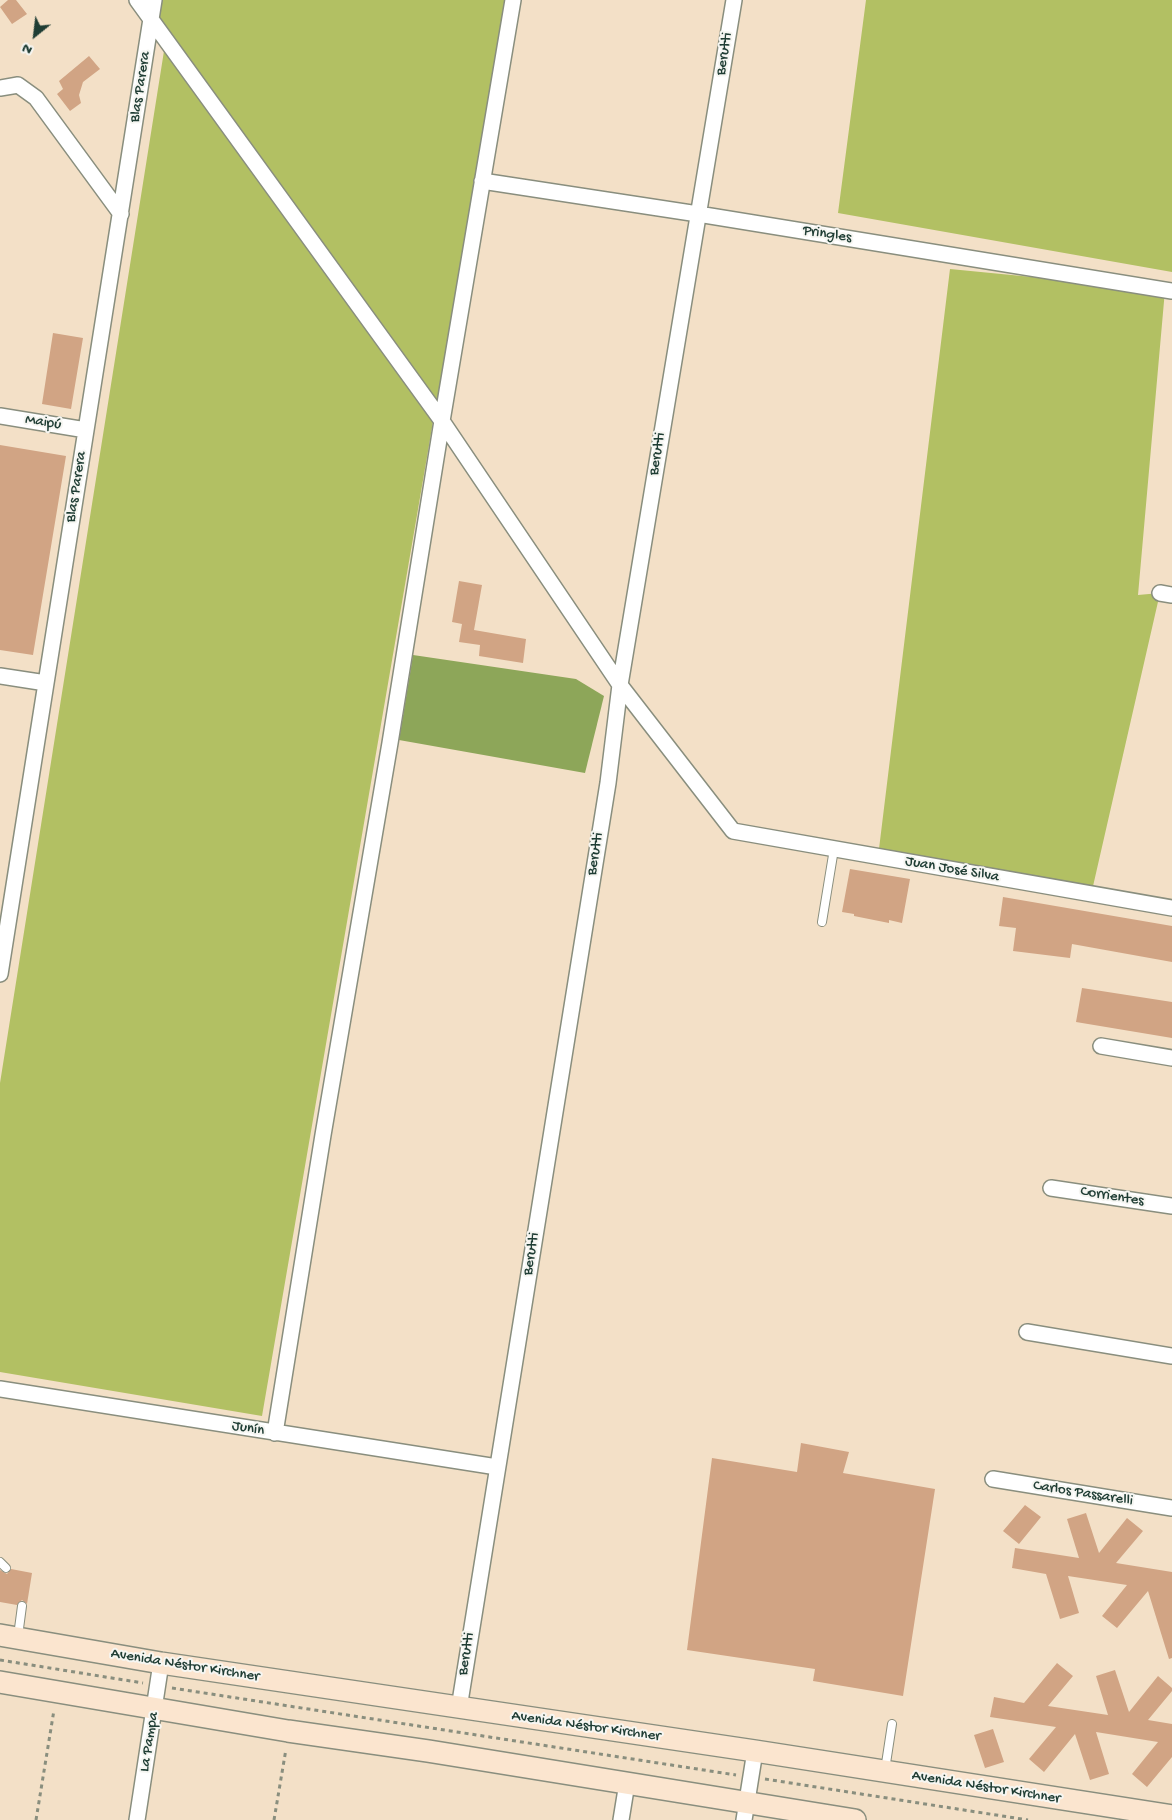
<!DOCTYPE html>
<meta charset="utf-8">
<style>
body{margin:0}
#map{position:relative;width:1172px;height:1820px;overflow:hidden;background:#f3e0c7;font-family:"Gochi Hand",sans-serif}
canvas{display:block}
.north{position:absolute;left:10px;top:10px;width:50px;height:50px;-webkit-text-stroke:4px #f6f6f2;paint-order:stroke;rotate:209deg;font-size:14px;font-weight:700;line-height:20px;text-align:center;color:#1f3d34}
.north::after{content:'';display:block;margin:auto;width:18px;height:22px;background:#1f3d34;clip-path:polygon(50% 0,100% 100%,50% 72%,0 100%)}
</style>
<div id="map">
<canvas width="1172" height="1820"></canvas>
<div class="north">N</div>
</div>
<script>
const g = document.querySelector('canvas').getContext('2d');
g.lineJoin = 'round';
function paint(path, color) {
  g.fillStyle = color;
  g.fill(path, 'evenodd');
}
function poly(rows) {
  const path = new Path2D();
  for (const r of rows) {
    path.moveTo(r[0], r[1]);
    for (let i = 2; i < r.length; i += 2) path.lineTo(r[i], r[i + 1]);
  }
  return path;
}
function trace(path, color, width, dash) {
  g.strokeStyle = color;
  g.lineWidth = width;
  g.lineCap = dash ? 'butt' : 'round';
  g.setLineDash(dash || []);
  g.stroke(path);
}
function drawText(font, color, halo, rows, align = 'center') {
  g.font = font + ' "Gochi Hand",sans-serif';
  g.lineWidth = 4;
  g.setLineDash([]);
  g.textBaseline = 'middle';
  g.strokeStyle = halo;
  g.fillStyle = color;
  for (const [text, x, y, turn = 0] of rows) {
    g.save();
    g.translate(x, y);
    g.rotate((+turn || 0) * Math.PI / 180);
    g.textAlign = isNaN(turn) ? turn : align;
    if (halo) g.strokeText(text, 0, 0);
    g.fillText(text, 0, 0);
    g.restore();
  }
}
paint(poly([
 [154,0,510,0,442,421,151,18],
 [866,0,1172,0,1172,272,838,213],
 [164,51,433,422,262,1416,0,1372,0,1083],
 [950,269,1165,290,1138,595,1160,593,1091,895,878,857]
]), '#b2c063');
paint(poly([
 [413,655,576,679,604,696,585,773,399,740]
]), '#8da659');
paint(poly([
 [8,0,16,0,27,14,12,24,0,7],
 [89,56,100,69,83,82,79,95,81,103,70,111,57,94,63,89,59,81],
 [53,333,83,338,71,409,42,404],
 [0,445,66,456,33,655,0,650],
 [459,581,482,585,474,630,526,639,523,663,479,656,480,645,459,642,462,624,452,622],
 [850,869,910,879,902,923,889,920,889,923,854,916,854,914,842,912],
 [1003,897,1172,926,1172,962,1072,944,1070,958,1013,951,1016,928,999,926],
 [1082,988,1172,1002,1172,1038,1076,1022],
 [801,1443,849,1452,843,1473,935,1489,903,1696,813,1681,815,1669,687,1650,712,1458,797,1472],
 [1025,1505,1041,1517,1019,1544,1003,1531],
 [1086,1513,1099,1553,1127,1518,1143,1531,1116,1563,1172,1572,1172,1658,1169,1659,1148,1591,1117,1628,1102,1616,1127,1585,1068,1576,1079,1613,1060,1619,1046,1574,1012,1568,1015,1548,1079,1558,1067,1519],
 [11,1569,32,1573,27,1604,22,1600,17,1605,0,1602,0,1570,7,1574],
 [1057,1663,1073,1676,1048,1706,1108,1715,1096,1676,1115,1670,1129,1712,1158,1676,1172,1688,1172,1691,1148,1720,1172,1724,1172,1757,1147,1787,1132,1774,1158,1742,1096,1732,1109,1774,1090,1780,1075,1734,1044,1772,1029,1759,1056,1727,990,1717,994,1697,1024,1703],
 [993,1729,1004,1762,985,1768,974,1735]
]), '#d1a484');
const lane = poly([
 [822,922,834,849],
 [0,1562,6,1568],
 [18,1636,22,1606],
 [885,1770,892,1724]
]);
const street = poly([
 [137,0,442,421,620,685,733,831,1172,908],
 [0,88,18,85,36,98,121,214],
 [482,181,698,214,1172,291],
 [0,416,86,430],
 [1160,593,1172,595],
 [0,676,46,683],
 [0,974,154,0],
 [1101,1046,1172,1058],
 [1051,1188,1172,1206],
 [1027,1332,1172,1356],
 [0,1389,497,1467],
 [275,1433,323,1135,390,743,442,421,513,0],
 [993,1479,1172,1508],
 [459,1708,608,783,620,685,734,0],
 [137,1820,161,1663],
 [621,1820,627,1783],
 [744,1820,755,1751]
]);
const secondary = poly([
 [0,1635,161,1663,755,1751,1172,1816],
 [0,1682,288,1731,428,1751,855,1820]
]);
trace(lane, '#898e7e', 10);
trace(street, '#898e7e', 18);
trace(secondary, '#898e7e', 24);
trace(poly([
 [0,1660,143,1683],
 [172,1688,736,1775],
 [765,1779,1028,1820],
 [36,1820,54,1710],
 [274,1820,286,1749]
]), '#898e7e', 3, [4, 4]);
trace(lane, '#fff', 8);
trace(street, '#fff', 15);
trace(secondary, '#fbe5cf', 21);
drawText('15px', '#1f3d34', '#f6f6f2', [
 ["Berutti",725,54,-81],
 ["Blas Parera",141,87,-81],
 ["Pringles",827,235,9],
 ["Maipú",43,423,9],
 ["Berutti",658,454,-81],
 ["Blas Parera",77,487,-81],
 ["Berutti",596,854,-81],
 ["Juan José Silva",952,870,10],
 ["Corrientes",1112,1197,9],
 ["Berutti",532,1254,-81],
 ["Junín",248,1429,9],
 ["Carlos Passarelli",1083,1494,9],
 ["Berutti",467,1654,-81],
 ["Avenida Néstor Kirchner",185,1666,9],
 ["Avenida Néstor Kirchner",586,1727,8],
 ["La Pampa",150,1742,-81],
 ["Avenida Néstor Kirchner",986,1788,9]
]);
</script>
